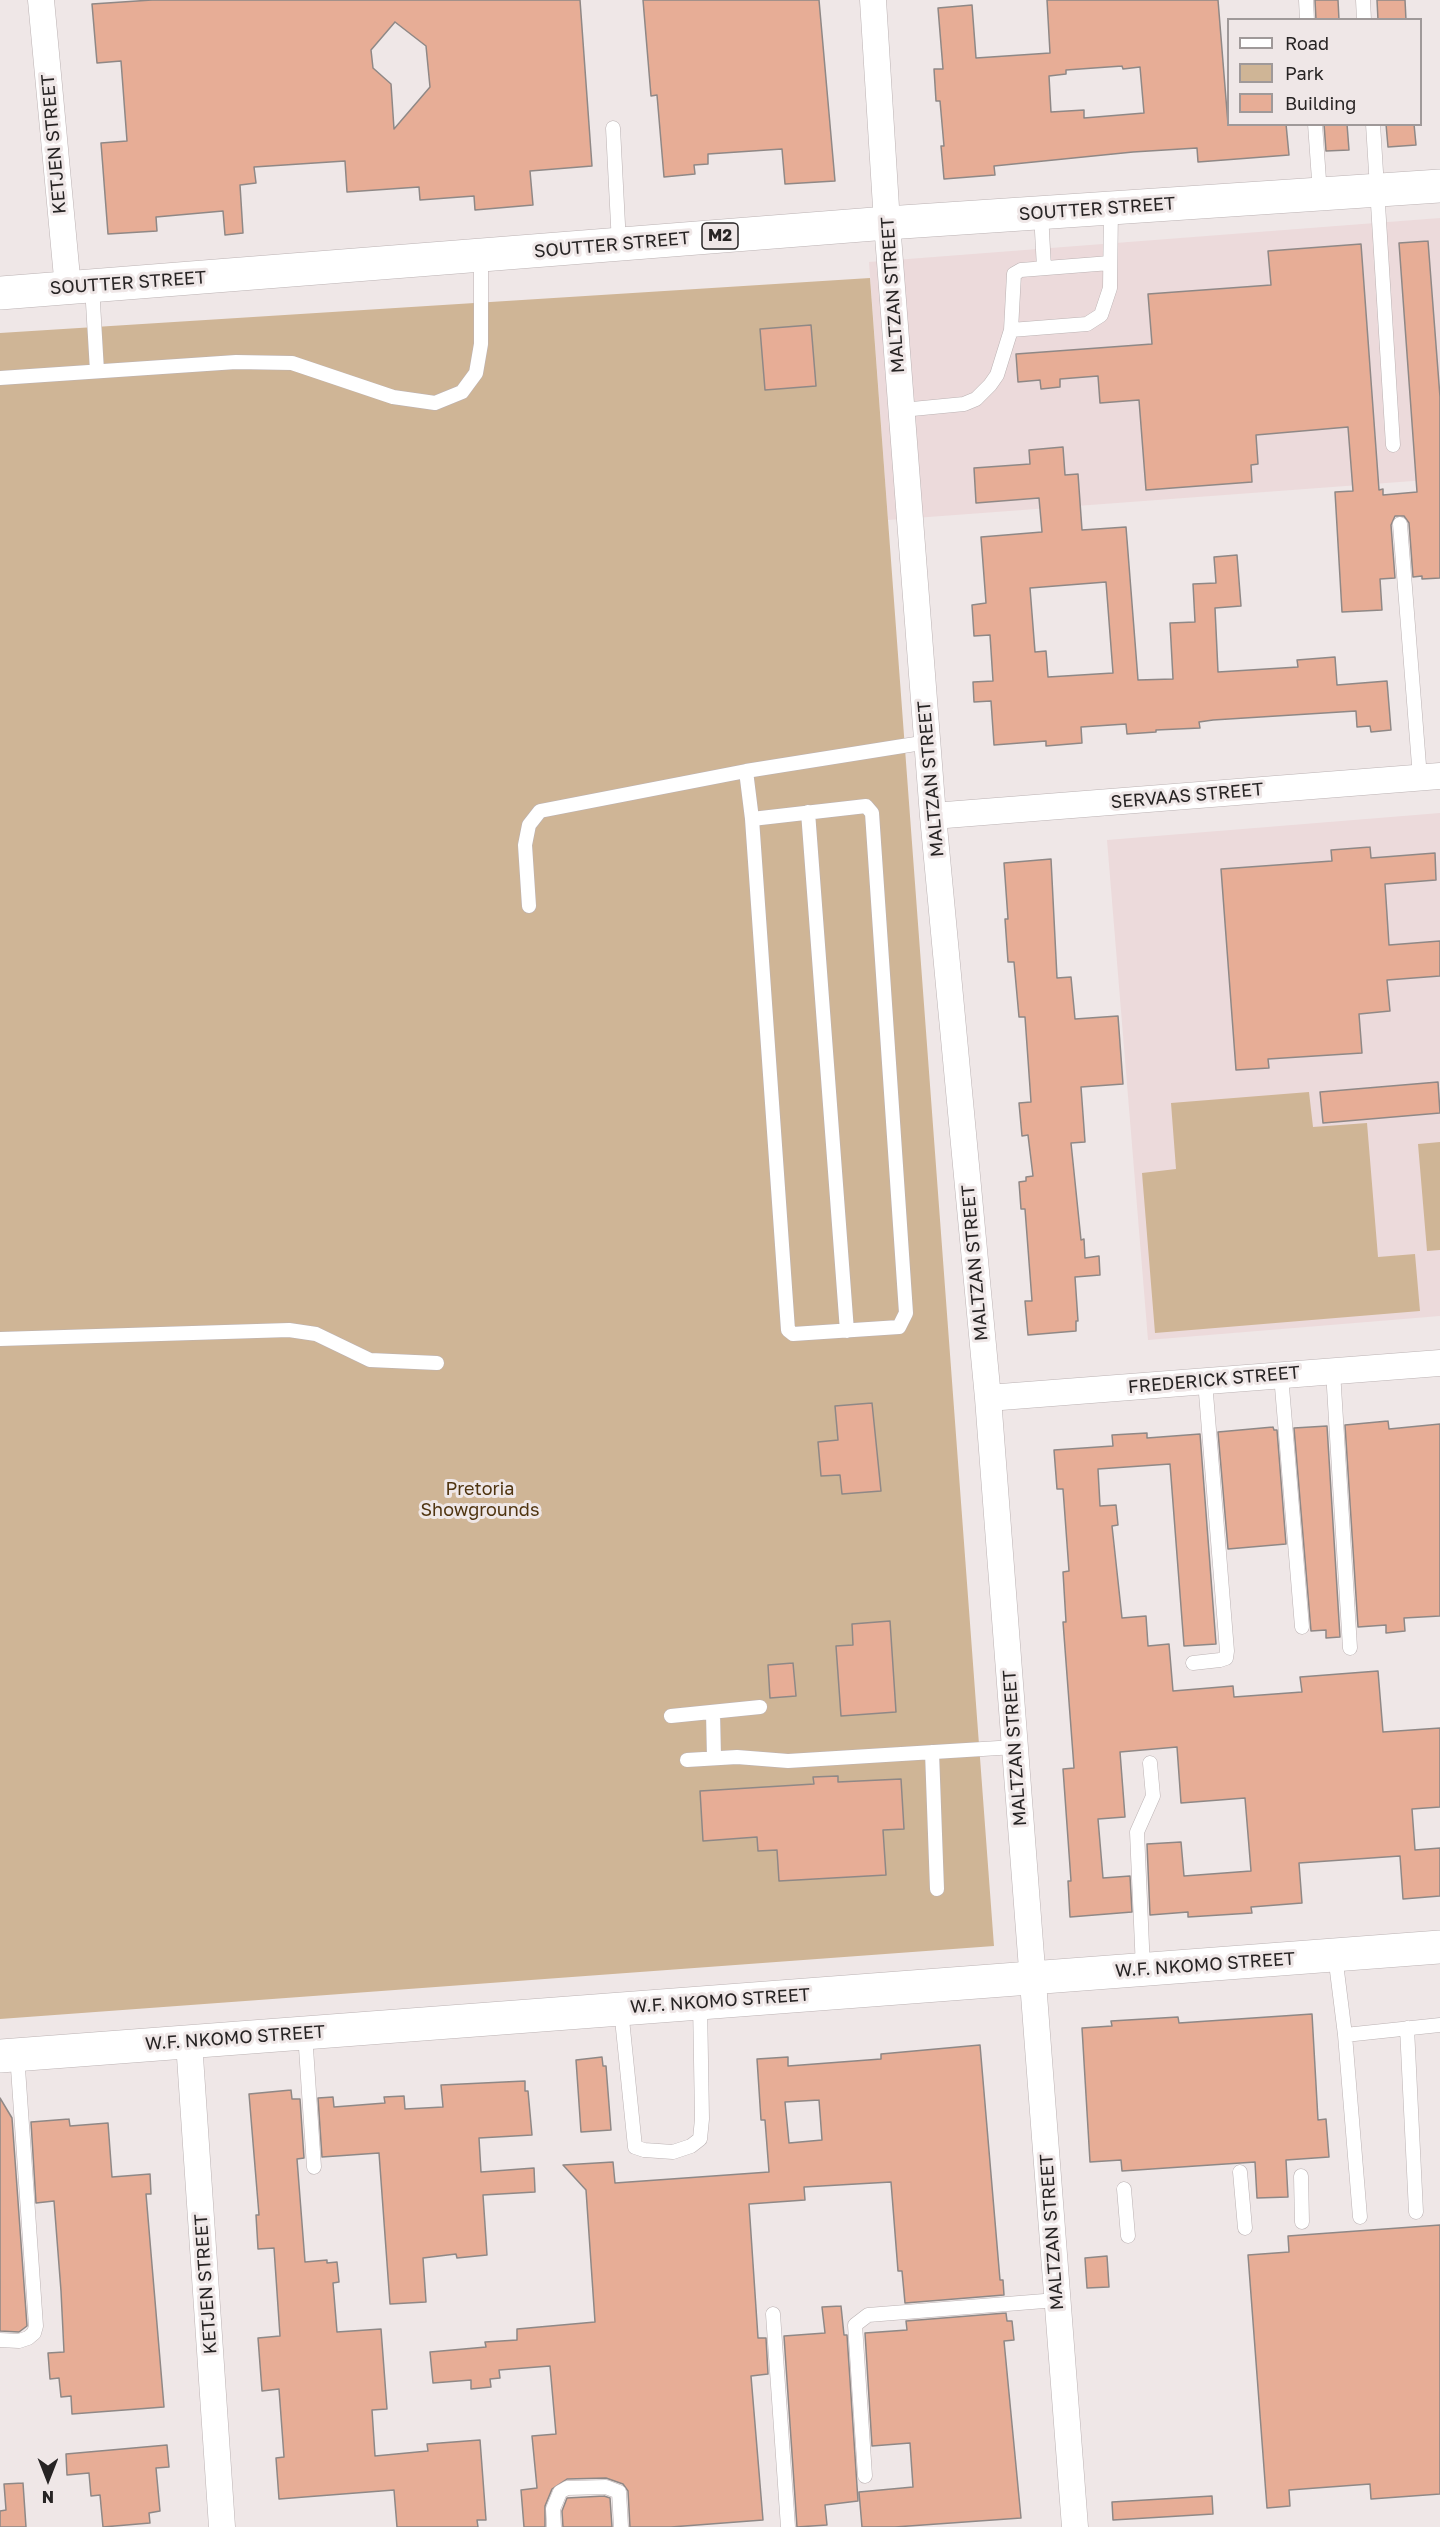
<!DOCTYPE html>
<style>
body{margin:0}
#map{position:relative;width:1440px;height:2527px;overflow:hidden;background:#efe7e7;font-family:"Golos Text",sans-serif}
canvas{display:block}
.legend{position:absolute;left:1227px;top:18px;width:195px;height:108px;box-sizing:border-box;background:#efe7e7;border:2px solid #9f9999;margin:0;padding:8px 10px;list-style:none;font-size:18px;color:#272424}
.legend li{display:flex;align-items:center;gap:12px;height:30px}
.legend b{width:30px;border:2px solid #9f9999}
.north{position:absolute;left:18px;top:2449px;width:60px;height:60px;-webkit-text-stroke:4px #efe7e7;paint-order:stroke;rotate:180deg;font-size:16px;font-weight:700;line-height:24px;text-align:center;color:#272424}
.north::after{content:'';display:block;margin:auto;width:21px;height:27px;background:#272424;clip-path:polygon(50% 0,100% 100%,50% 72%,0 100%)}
</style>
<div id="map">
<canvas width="1440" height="2527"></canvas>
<ul class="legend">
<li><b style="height:8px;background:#fff"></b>Road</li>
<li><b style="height:16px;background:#cfb596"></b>Park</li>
<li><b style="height:16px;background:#e7ad96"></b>Building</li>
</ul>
<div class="north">N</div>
</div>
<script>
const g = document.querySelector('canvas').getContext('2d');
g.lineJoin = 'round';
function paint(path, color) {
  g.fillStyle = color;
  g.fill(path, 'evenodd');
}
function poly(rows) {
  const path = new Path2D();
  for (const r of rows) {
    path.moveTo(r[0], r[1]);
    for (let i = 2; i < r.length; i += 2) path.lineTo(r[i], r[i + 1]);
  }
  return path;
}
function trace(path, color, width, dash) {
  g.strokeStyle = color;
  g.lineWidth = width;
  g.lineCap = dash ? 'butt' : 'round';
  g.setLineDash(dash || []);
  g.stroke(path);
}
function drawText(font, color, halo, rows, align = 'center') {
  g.font = font + ' "Golos Text",sans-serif';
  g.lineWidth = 6;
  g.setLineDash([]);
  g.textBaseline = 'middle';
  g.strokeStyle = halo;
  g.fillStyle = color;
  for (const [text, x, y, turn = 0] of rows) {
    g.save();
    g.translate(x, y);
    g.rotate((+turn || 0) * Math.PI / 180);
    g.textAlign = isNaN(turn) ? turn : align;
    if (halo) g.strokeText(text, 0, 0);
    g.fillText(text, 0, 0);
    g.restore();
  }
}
paint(poly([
 [1440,218,1440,479,888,520,869,262],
 [1440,813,1440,1316,1148,1340,1107,840]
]), '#ecdadb');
paint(poly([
 [870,278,994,1946,0,2019,0,333],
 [1309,1092,1313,1127,1367,1123,1378,1257,1415,1254,1420,1311,1155,1333,1142,1173,1176,1169,1171,1103],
 [1440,1142,1440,1250,1427,1251,1418,1144]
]), '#cfb596');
const building = poly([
 [152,0,580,0,592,166,530,171,533,205,475,210,474,196,420,200,419,187,347,192,345,161,254,167,256,183,240,185,243,233,225,235,223,211,156,217,157,231,108,234,101,143,127,141,121,61,97,63,92,4,152,0],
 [395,22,426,46,430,87,394,129,391,84,373,68,371,50,395,22],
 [643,0,819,0,835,181,785,184,782,149,708,154,708,164,694,165,695,174,664,177,657,95,651,96,643,0],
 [1047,0,1218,0,1228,124,1286,124,1289,155,1198,162,1197,148,1133,152,994,166,995,175,944,179,941,146,944,146,940,101,936,101,934,69,943,69,938,8,972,5,976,58,1050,53,1047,0],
 [1122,66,1123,69,1140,67,1144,113,1084,118,1084,110,1051,112,1049,76,1066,74,1066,70,1122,66],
 [1315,0,1338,0,1339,20,1316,20,1315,0],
 [1377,0,1405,0,1406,20,1378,20,1377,0],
 [1324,124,1347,124,1349,150,1326,151,1324,124],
 [1386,124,1414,124,1416,145,1388,147,1386,124],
 [1428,241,1440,397,1440,578,1422,579,1422,576,1413,577,1409,523,1404,516,1395,516,1391,525,1395,578,1380,579,1382,610,1342,612,1335,492,1353,491,1348,427,1256,435,1258,464,1251,465,1252,482,1146,490,1139,400,1100,403,1098,376,1060,379,1060,387,1041,389,1040,380,1018,382,1016,354,1152,344,1148,294,1271,285,1268,251,1361,244,1379,490,1383,489,1383,495,1417,492,1399,243,1428,241],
 [811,325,816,386,765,390,760,329,811,325],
 [1063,447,1065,475,1078,474,1082,530,1126,527,1138,680,1173,679,1170,623,1195,622,1193,584,1216,583,1214,557,1237,555,1241,606,1215,608,1218,672,1298,667,1297,660,1335,657,1337,685,1387,681,1391,730,1371,732,1370,726,1357,727,1356,711,1213,720,1199,722,1200,728,1156,730,1156,732,1127,734,1126,724,1081,727,1082,743,1046,746,1046,741,994,745,991,701,974,702,973,682,993,681,990,635,974,636,972,605,986,603,981,537,1042,532,1039,498,976,503,974,468,1030,464,1029,450,1063,447],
 [1106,582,1113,673,1048,677,1046,651,1035,652,1030,588,1106,582],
 [1370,847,1371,858,1435,853,1436,880,1385,884,1389,945,1440,941,1440,976,1387,980,1390,1011,1359,1014,1362,1053,1268,1059,1269,1068,1236,1070,1221,869,1332,861,1331,850,1370,847],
 [1051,859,1057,978,1071,977,1075,1019,1118,1016,1123,1084,1081,1087,1085,1142,1071,1143,1081,1240,1084,1239,1085,1258,1099,1256,1100,1275,1075,1277,1078,1321,1076,1321,1076,1331,1028,1335,1025,1301,1032,1301,1025,1209,1021,1209,1019,1182,1026,1181,1026,1177,1033,1176,1028,1135,1022,1136,1019,1103,1031,1102,1025,1017,1019,1017,1014,962,1008,962,1005,919,1008,919,1004,863,1051,859],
 [1438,1082,1440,1113,1323,1123,1320,1092,1438,1082],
 [872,1403,881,1491,842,1494,840,1475,821,1476,818,1442,838,1440,835,1406,872,1403],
 [1388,1421,1389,1429,1440,1424,1440,1616,1404,1618,1405,1631,1386,1633,1386,1625,1358,1627,1345,1425,1388,1421],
 [1327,1426,1340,1637,1326,1638,1326,1630,1311,1631,1294,1428,1327,1426],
 [1273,1427,1274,1430,1277,1430,1286,1544,1228,1549,1218,1432,1273,1427],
 [1147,1433,1147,1438,1200,1434,1216,1644,1184,1646,1170,1464,1098,1469,1100,1506,1116,1505,1118,1525,1112,1526,1122,1618,1146,1616,1148,1646,1169,1644,1173,1691,1233,1686,1234,1697,1302,1692,1300,1677,1378,1671,1383,1732,1440,1728,1440,1807,1412,1809,1415,1850,1440,1848,1440,1896,1403,1899,1400,1856,1299,1863,1302,1903,1251,1907,1252,1913,1188,1917,1188,1912,1150,1915,1147,1844,1181,1842,1184,1876,1251,1871,1245,1798,1181,1803,1177,1747,1120,1752,1125,1817,1098,1819,1103,1878,1130,1876,1132,1912,1070,1917,1068,1881,1071,1881,1063,1769,1074,1768,1063,1622,1066,1622,1063,1572,1069,1571,1063,1489,1057,1489,1054,1450,1113,1446,1112,1435,1147,1433],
 [890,1621,896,1712,841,1716,836,1646,853,1645,852,1624,890,1621],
 [793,1663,796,1696,770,1698,768,1665,793,1663],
 [838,1776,838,1782,901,1779,904,1829,883,1830,886,1875,779,1881,777,1850,758,1851,757,1837,703,1841,700,1791,814,1784,813,1777,838,1776],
 [1312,2014,1318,2120,1326,2119,1329,2157,1286,2160,1288,2197,1257,2198,1255,2162,1122,2171,1121,2160,1090,2162,1082,2028,1112,2026,1111,2021,1178,2017,1179,2023,1312,2014],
 [980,2045,1000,2280,1003,2280,1004,2295,905,2303,902,2271,898,2271,891,2182,804,2187,805,2200,749,2204,758,2338,766,2338,768,2374,751,2376,763,2520,671,2527,630,2527,628,2491,623,2484,606,2478,567,2479,552,2489,545,2506,545,2527,524,2527,521,2490,537,2488,532,2436,556,2434,550,2366,499,2370,500,2378,490,2379,491,2387,471,2389,471,2380,433,2383,430,2352,486,2347,485,2342,517,2340,517,2329,595,2322,586,2190,563,2165,613,2162,615,2183,769,2172,765,2120,761,2120,757,2059,788,2057,788,2066,881,2059,881,2054,980,2045],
 [819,2100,822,2140,789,2143,785,2102,819,2100],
 [602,2057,603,2066,606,2066,611,2130,581,2132,576,2060,602,2057],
 [525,2081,525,2091,528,2091,532,2135,479,2138,481,2172,534,2168,535,2192,483,2195,487,2255,457,2258,456,2254,423,2258,426,2302,390,2304,379,2153,322,2157,318,2098,333,2097,334,2107,385,2103,384,2097,404,2096,405,2109,443,2107,441,2085,525,2081],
 [291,2090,292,2099,300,2099,304,2158,297,2159,305,2262,327,2260,327,2263,337,2262,339,2282,333,2283,337,2332,381,2329,387,2409,372,2410,375,2456,428,2451,427,2444,480,2440,486,2520,477,2520,478,2527,397,2527,394,2490,279,2499,276,2458,284,2457,279,2389,262,2391,258,2338,280,2336,274,2248,258,2249,256,2215,259,2215,249,2094,291,2090],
 [0,2098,12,2118,27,2326,19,2332,0,2331,0,2098],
 [69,2119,70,2126,108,2123,112,2177,150,2174,151,2194,146,2194,164,2407,72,2414,71,2396,61,2397,59,2378,50,2379,48,2353,64,2352,61,2291,54,2201,36,2203,31,2122,69,2119],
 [1440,2225,1440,2494,1371,2499,1370,2484,1289,2490,1290,2506,1267,2508,1248,2255,1289,2252,1288,2236,1440,2225],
 [1107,2256,1109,2287,1087,2288,1085,2258,1107,2256],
 [841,2306,844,2335,847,2335,858,2501,825,2505,827,2525,797,2527,784,2336,825,2333,822,2307,841,2306],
 [1006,2313,1007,2321,1012,2321,1014,2340,1004,2341,1021,2518,895,2527,862,2527,859,2492,913,2487,910,2443,872,2446,865,2333,907,2330,906,2321,1006,2313],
 [167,2445,169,2467,156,2468,160,2511,149,2513,150,2523,103,2527,100,2495,91,2496,89,2473,67,2475,66,2454,167,2445],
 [23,2483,26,2527,0,2527,0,2511,6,2510,4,2484,23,2483],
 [604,2496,610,2498,612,2527,563,2527,562,2511,567,2498,604,2496],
 [1212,2496,1213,2514,1113,2520,1112,2502,1212,2496]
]);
paint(building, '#e7ad96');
trace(building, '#8f8886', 1.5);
const lane = poly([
 [1306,0,1307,20],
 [1363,0,1364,20],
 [1315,124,1320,194],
 [1373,124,1393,445],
 [613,128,619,244],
 [1041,213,1044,268],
 [92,286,97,371],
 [1011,330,1087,324,1101,315,1110,288,1111,208],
 [0,378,236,362,292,363,393,397,435,403,462,392,476,373,481,344,481,256],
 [902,410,964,404,976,399,990,385,997,375,1011,330,1014,274,1021,270,1110,263],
 [1400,524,1420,778],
 [746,771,752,819,788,1330,793,1334,899,1327,906,1313,872,813,866,806,752,819],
 [808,812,847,1331],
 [529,906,525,845,529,825,540,811,746,771,928,742],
 [0,1339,289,1330,316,1334,370,1360,437,1363],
 [1333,1371,1350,1648],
 [1281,1375,1302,1627],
 [1193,1663,1220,1660,1226,1658,1227,1651,1205,1381],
 [713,1712,714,1758],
 [671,1716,760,1707],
 [932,1752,937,1889],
 [687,1760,737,1757,788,1761,1015,1747],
 [1335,1955,1345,2035],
 [1143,1969,1137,1832,1153,1796,1150,1763],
 [621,2009,635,2147,644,2150,673,2152,691,2146,700,2139,702,2119,700,2002],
 [1407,2028,1416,2212],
 [305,2033,314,2167],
 [1240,2172,1245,2228],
 [1301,2176,1302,2222],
 [1124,2189,1128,2236],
 [1360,2217,1345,2035,1440,2025],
 [773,2314,788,2527],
 [0,2340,19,2341,28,2338,34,2333,36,2326,17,2054],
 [865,2476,855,2325,868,2315,1057,2300],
 [554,2527,553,2509,560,2492,567,2488,606,2487,619,2492,621,2527]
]);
const street = poly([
 [41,0,68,288],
 [873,0,887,223,933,816,988,1398,1075,2527],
 [933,816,1440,776],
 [988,1398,1440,1363],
 [189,2042,222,2527]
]);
const secondary = poly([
 [0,2056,1440,1947]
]);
const primary = poly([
 [0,293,887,223,1440,186]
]);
trace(lane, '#bbb2b3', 15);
trace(street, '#bbb2b3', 27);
trace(secondary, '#bbb2b3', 34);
trace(primary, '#bbb2b3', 34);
trace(lane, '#fff', 14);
trace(street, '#fff', 26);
trace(secondary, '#fff', 33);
trace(primary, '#fff', 33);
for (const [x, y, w] of [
 [720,236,36]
]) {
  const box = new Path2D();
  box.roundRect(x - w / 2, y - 13, w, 26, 4.5);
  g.fillStyle = '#efe7e7';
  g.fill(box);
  trace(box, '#272424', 1.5);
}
drawText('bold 16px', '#272424', null, [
 ["M2",720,236]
]);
drawText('18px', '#272424', '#efe7e7', [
 ["KETJEN STREET",54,144,-95],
 ["SOUTTER STREET",1097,209,-4],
 ["SOUTTER STREET",612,245,-5],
 ["SOUTTER STREET",128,283,-4],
 ["MALTZAN STREET",893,295,-94],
 ["MALTZAN STREET",931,779,-95],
 ["SERVAAS STREET",1187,796,-5],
 ["MALTZAN STREET",975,1263,-95],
 ["FREDERICK STREET",1214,1380,-5],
 ["MALTZAN STREET",1015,1748,-94],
 ["W.F. NKOMO STREET",1205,1965,-4],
 ["W.F. NKOMO STREET",720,2001,-4],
 ["W.F. NKOMO STREET",235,2038,-4],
 ["MALTZAN STREET",1052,2232,-94],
 ["KETJEN STREET",206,2284,-94]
]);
drawText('18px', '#4f3410', '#efe7e7', [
 ["Pretoria",480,1489],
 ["Showgrounds",480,1510]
]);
</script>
